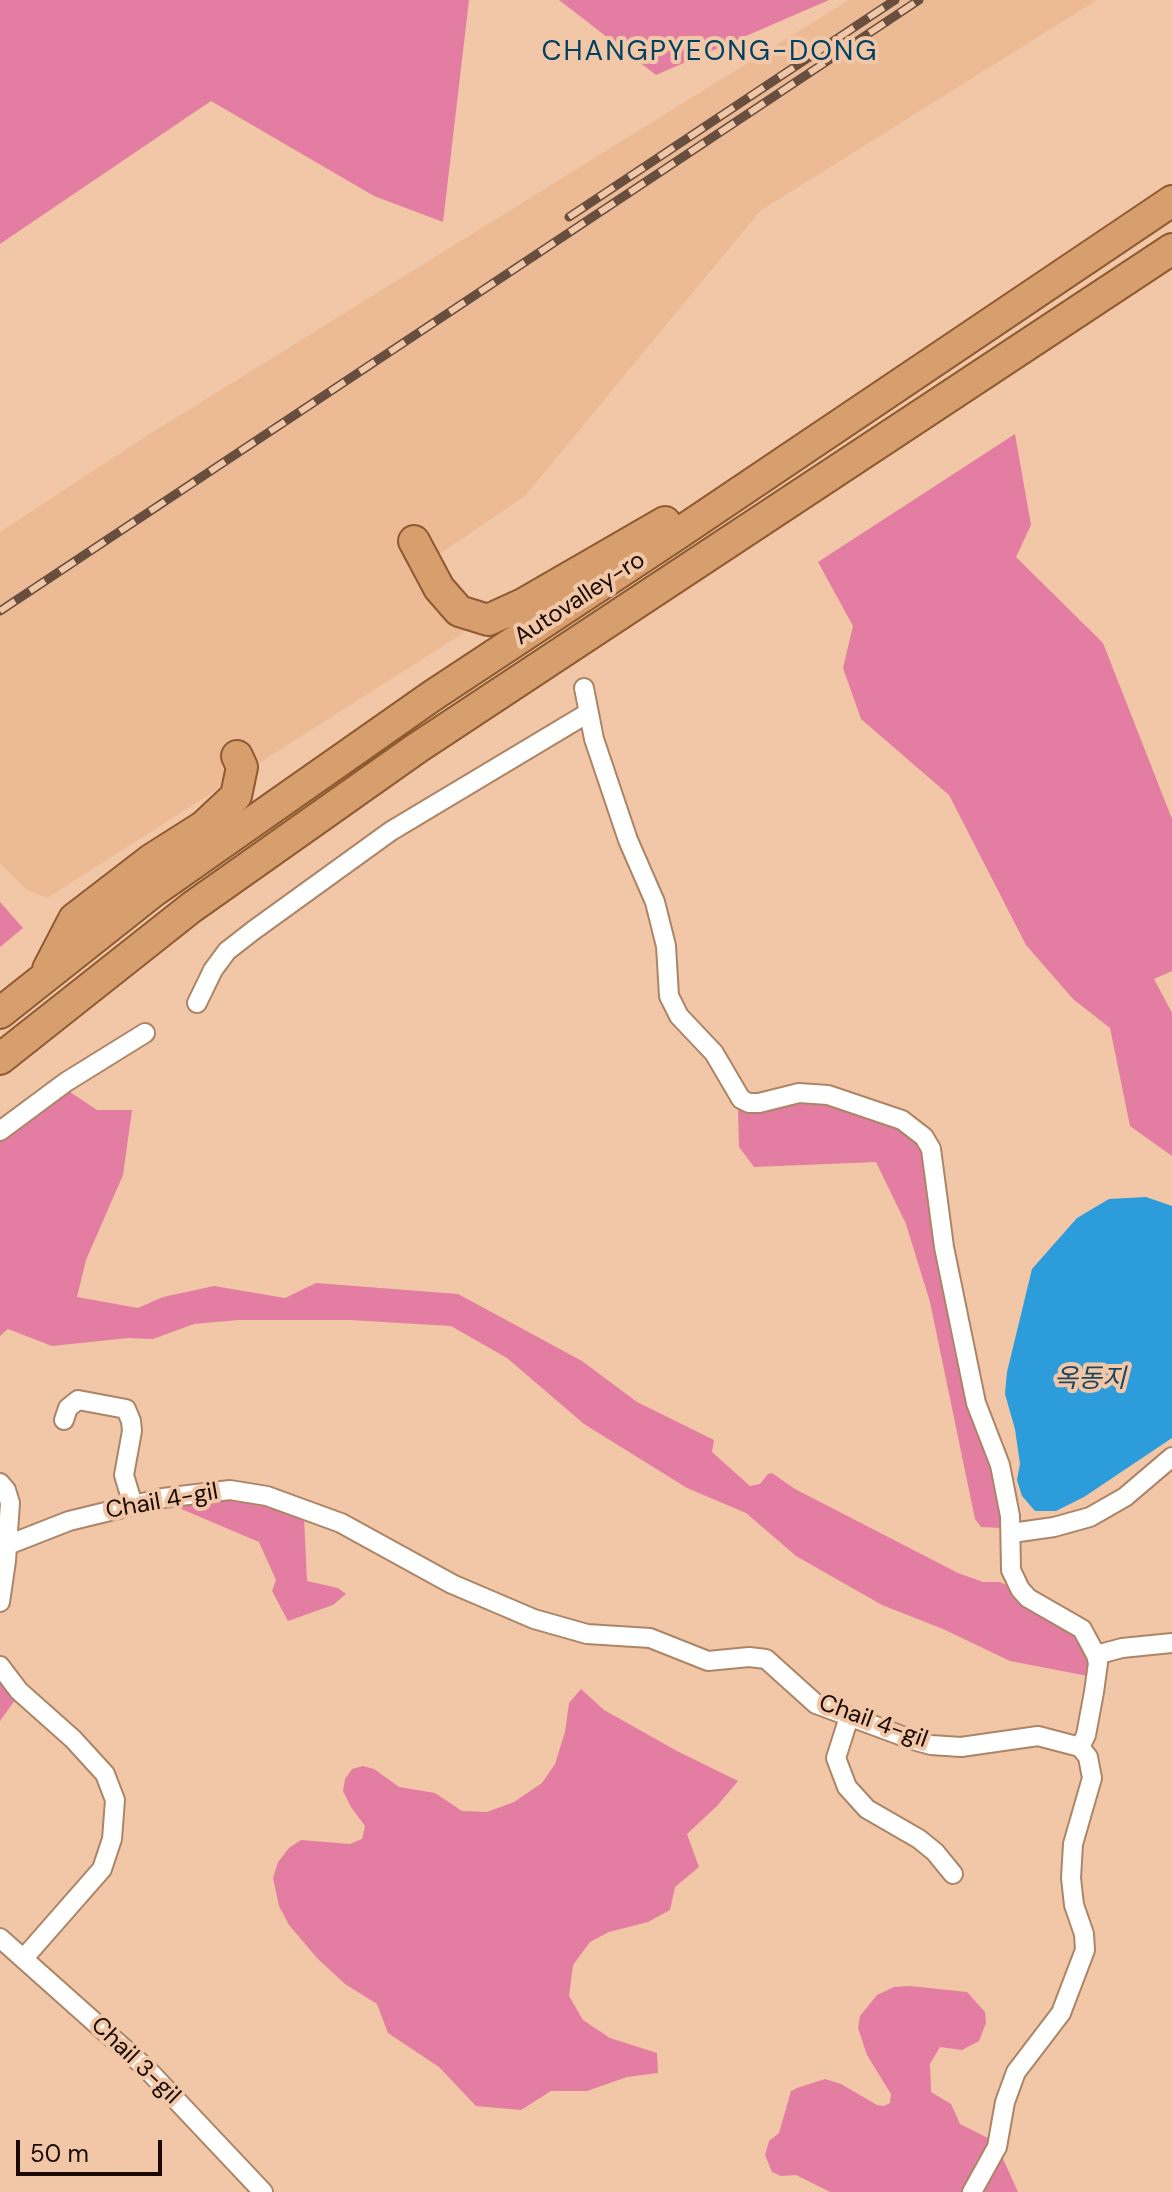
<!DOCTYPE html>
<meta charset="utf-8">
<style>
body{margin:0}
#map{position:relative;width:1172px;height:2192px;overflow:hidden;background:#f2c7a7;font-family:"DM Sans",sans-serif}
canvas{display:block}
.scale{position:absolute;left:16px;top:2140px;width:146px;height:36px;box-sizing:border-box;border:4px solid #180a02;border-top:0;padding-left:10px;font-size:24px;line-height:28px;white-space:nowrap;color:#180a02;-webkit-text-stroke:6px #f2c7a7;paint-order:stroke}
</style>
<div id="map">
<canvas width="1172" height="2192"></canvas>
<div class="scale">50 m</div>
</div>
<script>
const g = document.querySelector('canvas').getContext('2d');
g.lineJoin = 'round';
function paint(path, color) {
  g.fillStyle = color;
  g.fill(path, 'evenodd');
}
function poly(rows) {
  const path = new Path2D();
  for (const r of rows) {
    path.moveTo(r[0], r[1]);
    for (let i = 2; i < r.length; i += 2) path.lineTo(r[i], r[i + 1]);
  }
  return path;
}
function trace(path, color, width, dash) {
  g.strokeStyle = color;
  g.lineWidth = width;
  g.lineCap = dash ? 'butt' : 'round';
  g.setLineDash(dash || []);
  g.stroke(path);
}
function drawText(font, color, halo, rows, align = 'center') {
  g.font = font + ' "DM Sans","Noto Sans KR",sans-serif';
  g.lineWidth = 8;
  g.setLineDash([]);
  g.textBaseline = 'middle';
  g.strokeStyle = halo;
  g.fillStyle = color;
  for (const [text, x, y, turn = 0] of rows) {
    g.save();
    g.translate(x, y);
    g.rotate((+turn || 0) * Math.PI / 180);
    g.textAlign = isNaN(turn) ? turn : align;
    if (halo) g.strokeText(text, 0, 0);
    g.fillText(text, 0, 0);
    g.restore();
  }
}
paint(poly([
 [849,0,1097,0,760,211,525,496,432,559,476,625,47,898,27,890,0,863,0,532,145,437]
]), '#ecbb96');
paint(poly([
 [0,0,469,0,443,222,374,196,211,101,0,244],
 [559,0,829,0,656,75],
 [1015,434,1031,525,1016,557,1103,643,1172,819,1172,971,1154,979,1172,1013,1172,1156,1130,1126,1110,1028,1073,999,1026,945,949,795,861,719,843,668,853,626,818,562],
 [0,902,23,928,0,947],
 [67,1090,97,1110,132,1110,123,1175,86,1260,77,1297,138,1308,163,1297,214,1286,285,1298,316,1283,458,1294,582,1361,637,1402,714,1440,712,1452,750,1486,760,1484,768,1474,772,1473,795,1489,958,1573,983,1582,1000,1582,1014,1589,1086,1641,1093,1677,1010,1661,943,1629,882,1605,796,1556,746,1513,687,1488,584,1424,507,1358,451,1326,350,1320,238,1320,194,1324,153,1339,128,1338,52,1346,8,1329,0,1336,0,1139],
 [811,1097,881,1116,920,1139,1007,1524,1002,1528,981,1527,975,1519,930,1302,906,1224,876,1162,754,1167,739,1147,738,1110,746,1104],
 [223,1496,263,1503,304,1518,307,1581,338,1588,346,1594,333,1605,288,1621,272,1591,276,1580,259,1542,165,1502],
 [0,1674,18,1696,0,1721],
 [581,1689,604,1710,677,1751,738,1781,717,1806,687,1834,699,1867,675,1887,670,1910,648,1922,609,1932,590,1942,573,1965,569,1996,583,2020,610,2038,657,2053,658,2073,627,2077,587,2091,551,2091,521,2110,476,2106,439,2067,388,2033,377,2004,345,1984,317,1958,289,1925,279,1906,273,1878,278,1862,289,1848,301,1840,350,1844,362,1839,365,1826,351,1807,343,1791,345,1779,352,1769,363,1766,374,1769,399,1787,435,1793,462,1811,487,1812,514,1802,542,1783,555,1764,565,1732,569,1703],
 [910,1986,967,1992,985,2012,986,2023,979,2041,962,2050,940,2047,930,2064,931,2092,951,2104,960,2124,994,2141,965,2192,830,2192,796,2175,781,2176,772,2172,765,2155,769,2141,779,2133,791,2091,797,2088,825,2079,841,2084,877,2105,884,2106,890,2103,891,2094,867,2055,858,2028,860,2016,877,1995,894,1987],
 [1000,2152,1018,2192,978,2192]
]), '#e47da2');
paint(poly([
 [1146,1197,1172,1206,1172,1438,1084,1497,1056,1511,1035,1511,1022,1496,1017,1480,1020,1464,1015,1429,1005,1394,1007,1372,1032,1269,1077,1218,1109,1199]
]), '#2c9cda');
const minor = poly([
 [584,688,594,739,628,840,655,902,666,946,669,996,679,1016,714,1053,741,1099,749,1103,759,1103,799,1093,828,1095,902,1120,924,1137,931,1149,944,1247,976,1403,1000,1465,1010,1516,1011,1570,1020,1589,1028,1598,1082,1629,1096,1655,1098,1663,1094,1692,1086,1735,1080,1747],
 [197,1003,213,970,227,951,254,930,391,831,588,713],
 [0,1131,66,1082,145,1033],
 [64,1420,68,1408,78,1400,126,1409,131,1421,132,1431,124,1475,133,1505],
 [0,1483,6,1490,10,1503,6,1561,0,1602],
 [1012,1533,1054,1527,1090,1517,1125,1497,1172,1457],
 [0,1548,69,1521,163,1498,230,1490,267,1496,341,1523,452,1584,534,1619,587,1634,650,1638,708,1661,749,1657,766,1659,816,1704,913,1740,931,1745,961,1747,1038,1736,1080,1747,1088,1757,1092,1778,1073,1844,1071,1878,1074,1905,1084,1934,1085,1950,1061,2013,1016,2072,1005,2102,997,2147,972,2192],
 [1096,1655,1122,1648,1172,1643],
 [0,1666,19,1691,73,1739,105,1774,115,1800,112,1839,102,1869,24,1958],
 [849,1717,836,1758,847,1787,867,1809,919,1839,935,1852,953,1874],
 [0,1938,147,2069,263,2192]
]);
const trunk = poly([
 [414,541,439,588,459,611,488,620,523,604,665,522],
 [48,969,74,919,152,859,204,826,236,796,242,767,237,756],
 [0,1013,154,891,432,696,679,533,1172,201],
 [0,1059,192,907,417,748,1172,249]
]);
trace(minor, '#ac8567', 22);
trace(trunk, '#8e5a30', 34);
trace(minor, '#fff', 18);
trace(trunk, '#d79e6e', 30);
const rail = poly([
 [569,217,895,0],
 [0,611,919,0]
]);
trace(rail, '#674e3e', 9);
trace(rail, '#f2c7a7', 6, [18]);
drawText('24px', '#180a02', '#f2c7a7', [
 ["Autovalley-ro",580,599,-33],
 ["Chail 4-gil",162,1502,-10],
 ["Chail 4-gil",873,1722,20],
 ["Chail 3-gil",135,2061,44]
]);
drawText('italic 26px', '#1c4761', '#f2c7a7', [
 ["옥동지",1090,1380]
]);
g.letterSpacing = '2px';
drawText('28px', '#004161', '#f2c7a7', [
 ["CHANGPYEONG-DONG",710,53]
]);
g.letterSpacing = '0px';
</script>
